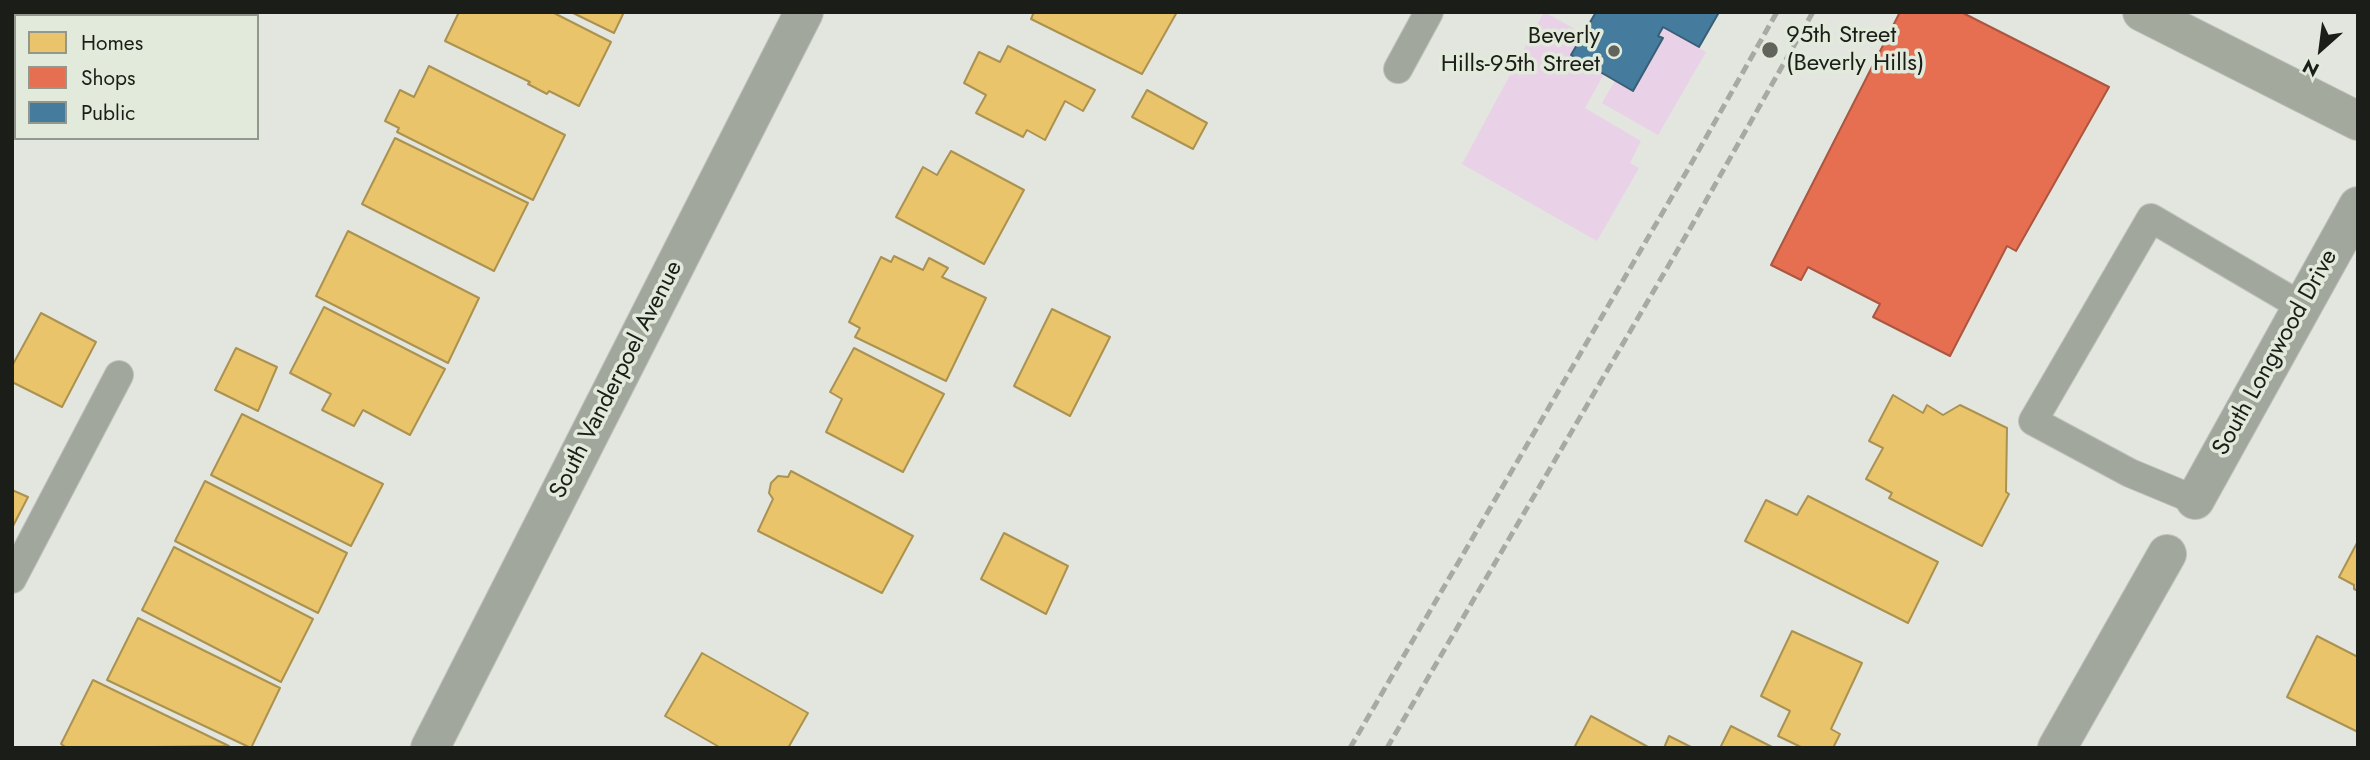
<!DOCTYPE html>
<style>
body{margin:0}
#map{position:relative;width:2370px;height:760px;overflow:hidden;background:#e2e6de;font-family:Jost,sans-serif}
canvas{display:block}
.frame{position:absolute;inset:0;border:14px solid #1b1d18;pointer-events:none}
.legend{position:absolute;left:14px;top:14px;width:245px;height:126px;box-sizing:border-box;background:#e2eadb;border:2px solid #92988d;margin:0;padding:9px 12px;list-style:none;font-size:21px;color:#1b1d18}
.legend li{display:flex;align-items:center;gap:14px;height:35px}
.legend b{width:35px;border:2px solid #92988d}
.north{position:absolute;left:2286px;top:14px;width:70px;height:70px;-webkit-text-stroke:5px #e2eadb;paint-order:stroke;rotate:208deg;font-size:19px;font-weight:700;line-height:28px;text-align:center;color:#1b1d18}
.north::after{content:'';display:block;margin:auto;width:24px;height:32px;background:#1b1d18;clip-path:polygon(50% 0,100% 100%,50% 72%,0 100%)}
</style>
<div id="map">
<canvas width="2370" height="760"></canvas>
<div class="frame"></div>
<ul class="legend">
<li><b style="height:19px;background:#e9c46a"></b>Homes</li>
<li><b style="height:19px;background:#e76f51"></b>Shops</li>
<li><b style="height:19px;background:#457b9d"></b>Public</li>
</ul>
<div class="north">N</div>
</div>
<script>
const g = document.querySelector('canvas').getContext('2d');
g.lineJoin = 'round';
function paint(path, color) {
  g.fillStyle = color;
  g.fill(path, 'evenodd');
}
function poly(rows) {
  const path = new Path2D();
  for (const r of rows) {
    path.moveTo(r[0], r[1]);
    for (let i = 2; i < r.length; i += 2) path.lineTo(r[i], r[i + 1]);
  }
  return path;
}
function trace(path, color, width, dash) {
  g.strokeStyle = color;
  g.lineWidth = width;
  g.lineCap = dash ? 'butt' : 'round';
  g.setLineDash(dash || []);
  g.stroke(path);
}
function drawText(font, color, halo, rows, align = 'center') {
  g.font = font + ' Jost,sans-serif';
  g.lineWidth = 7;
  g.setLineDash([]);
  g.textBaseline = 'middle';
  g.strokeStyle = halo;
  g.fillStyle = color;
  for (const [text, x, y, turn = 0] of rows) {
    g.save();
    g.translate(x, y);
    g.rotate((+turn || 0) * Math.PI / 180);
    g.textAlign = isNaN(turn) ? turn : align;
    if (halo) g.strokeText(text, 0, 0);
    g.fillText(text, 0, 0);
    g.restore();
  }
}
paint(poly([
 [1544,12,1584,34,1571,55,1604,74,1585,108,1641,141,1630,163,1639,168,1597,241,1462,164],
 [1663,27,1706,52,1658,135,1602,103,1615,81,1633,90,1662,38,1658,36]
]), '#e9d1e7');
const homes = poly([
 [63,12,125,12,123,16,70,16,63,12],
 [459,12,552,12,611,42,579,106,549,91,547,94,528,84,530,82,445,41,459,12],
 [571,12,624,12,614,33,571,12],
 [1034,12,1177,12,1142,74,1031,19,1034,12],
 [1008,46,1095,90,1083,111,1065,101,1045,140,1027,130,1023,137,976,113,986,95,964,83,979,52,1000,62,1008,46],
 [429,66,565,135,533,200,397,132,399,128,385,121,400,90,414,97,429,66],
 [1147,90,1207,123,1193,149,1132,117,1147,90],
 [395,138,528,203,494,271,362,204,395,138],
 [951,151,1024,190,984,264,896,217,923,167,937,175,951,151],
 [348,231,479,298,448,363,316,296,348,231],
 [894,256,923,270,929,258,948,268,942,277,986,298,946,381,855,337,860,328,849,322,881,257,891,262,894,256],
 [324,307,445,369,410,435,363,410,354,426,322,410,331,394,290,373,324,307],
 [1052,309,1110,337,1070,416,1014,386,1052,309],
 [41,313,96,342,62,407,12,382,12,366,41,313],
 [236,348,277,367,258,411,215,390,236,348],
 [854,348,944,394,903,472,826,432,842,399,830,392,854,348],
 [1893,395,1923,413,1927,405,1943,415,1960,405,2007,428,2006,492,2009,494,1982,546,1889,498,1892,493,1866,479,1883,448,1869,441,1893,395],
 [242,414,383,484,351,546,211,475,242,414],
 [791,471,913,536,882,593,758,531,773,499,769,493,771,483,778,476,788,477,791,471],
 [205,481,347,553,318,613,175,541,205,481],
 [12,490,28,497,12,528,12,490],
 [1808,496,1938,562,1908,623,1745,541,1766,500,1797,515,1808,496],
 [1004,533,1068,566,1046,614,981,579,1004,533],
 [2358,541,2358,591,2354,589,2354,585,2339,577,2358,541],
 [174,547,313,619,281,682,142,610,174,547],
 [138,618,280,688,251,748,107,680,138,618],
 [1792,631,1862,663,1831,729,1840,734,1833,748,1803,748,1778,736,1790,711,1761,696,1792,631],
 [2317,636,2358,657,2358,732,2287,697,2317,636],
 [702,653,808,713,788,748,721,748,665,716,702,653],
 [93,680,229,746,67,748,61,744,93,680],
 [1591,716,1650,748,1574,748,1591,716],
 [1731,726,1774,748,1720,748,1731,726],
 [1669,736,1693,748,1664,748,1669,736]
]);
paint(homes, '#e9c46a');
trace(homes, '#ab9251', 2);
const shops = poly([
 [1900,12,1961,12,2109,87,2016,251,2007,246,1950,356,1873,317,1880,304,1808,267,1801,280,1771,265,1900,12]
]);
paint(shops, '#e76f51');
trace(shops, '#aa5640', 2);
const public = poly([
 [1596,12,1716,12,1718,14,1699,47,1663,27,1658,36,1663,38,1633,91,1571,55,1596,12]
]);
paint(public, '#457b9d');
trace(public, '#385f75', 2);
const lane = poly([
 [1398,69,1429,12],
 [2195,500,2130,473,2033,421,2151,218,2301,306],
 [12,579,119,375]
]);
const street = poly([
 [2195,500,2358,206],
 [430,748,804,12],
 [2057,748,2167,554]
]);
const primary = poly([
 [2142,12,2358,121]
]);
trace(lane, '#bec1bb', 30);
trace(street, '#bec1bb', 40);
trace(primary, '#bec1bb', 40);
trace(lane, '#a2a79d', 28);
trace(street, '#a2a79d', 38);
trace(primary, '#a3aa9d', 38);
trace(poly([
 [1350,748,1691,164,1777,12],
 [1387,748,1691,227,1813,12]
]), '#a6aaa2', 5, [10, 5]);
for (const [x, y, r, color] of [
 [1770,50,9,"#61635d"],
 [1614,51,7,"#61635d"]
]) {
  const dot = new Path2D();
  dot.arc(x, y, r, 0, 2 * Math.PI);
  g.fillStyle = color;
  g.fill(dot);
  trace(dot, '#e2eadb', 2.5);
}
drawText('24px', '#1b1d18', '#e2eadb', [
 ["95th Street",1786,36],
 ["(Beverly Hills)",1786,64],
 ["Beverly",1600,37,"right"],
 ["Hills-95th Street",1600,65,"right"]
], 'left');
drawText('24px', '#1b1d18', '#e2eadb', [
 ["South Longwood Drive",2276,353,-61],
 ["South Vanderpoel Avenue",617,380,-63]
]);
</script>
